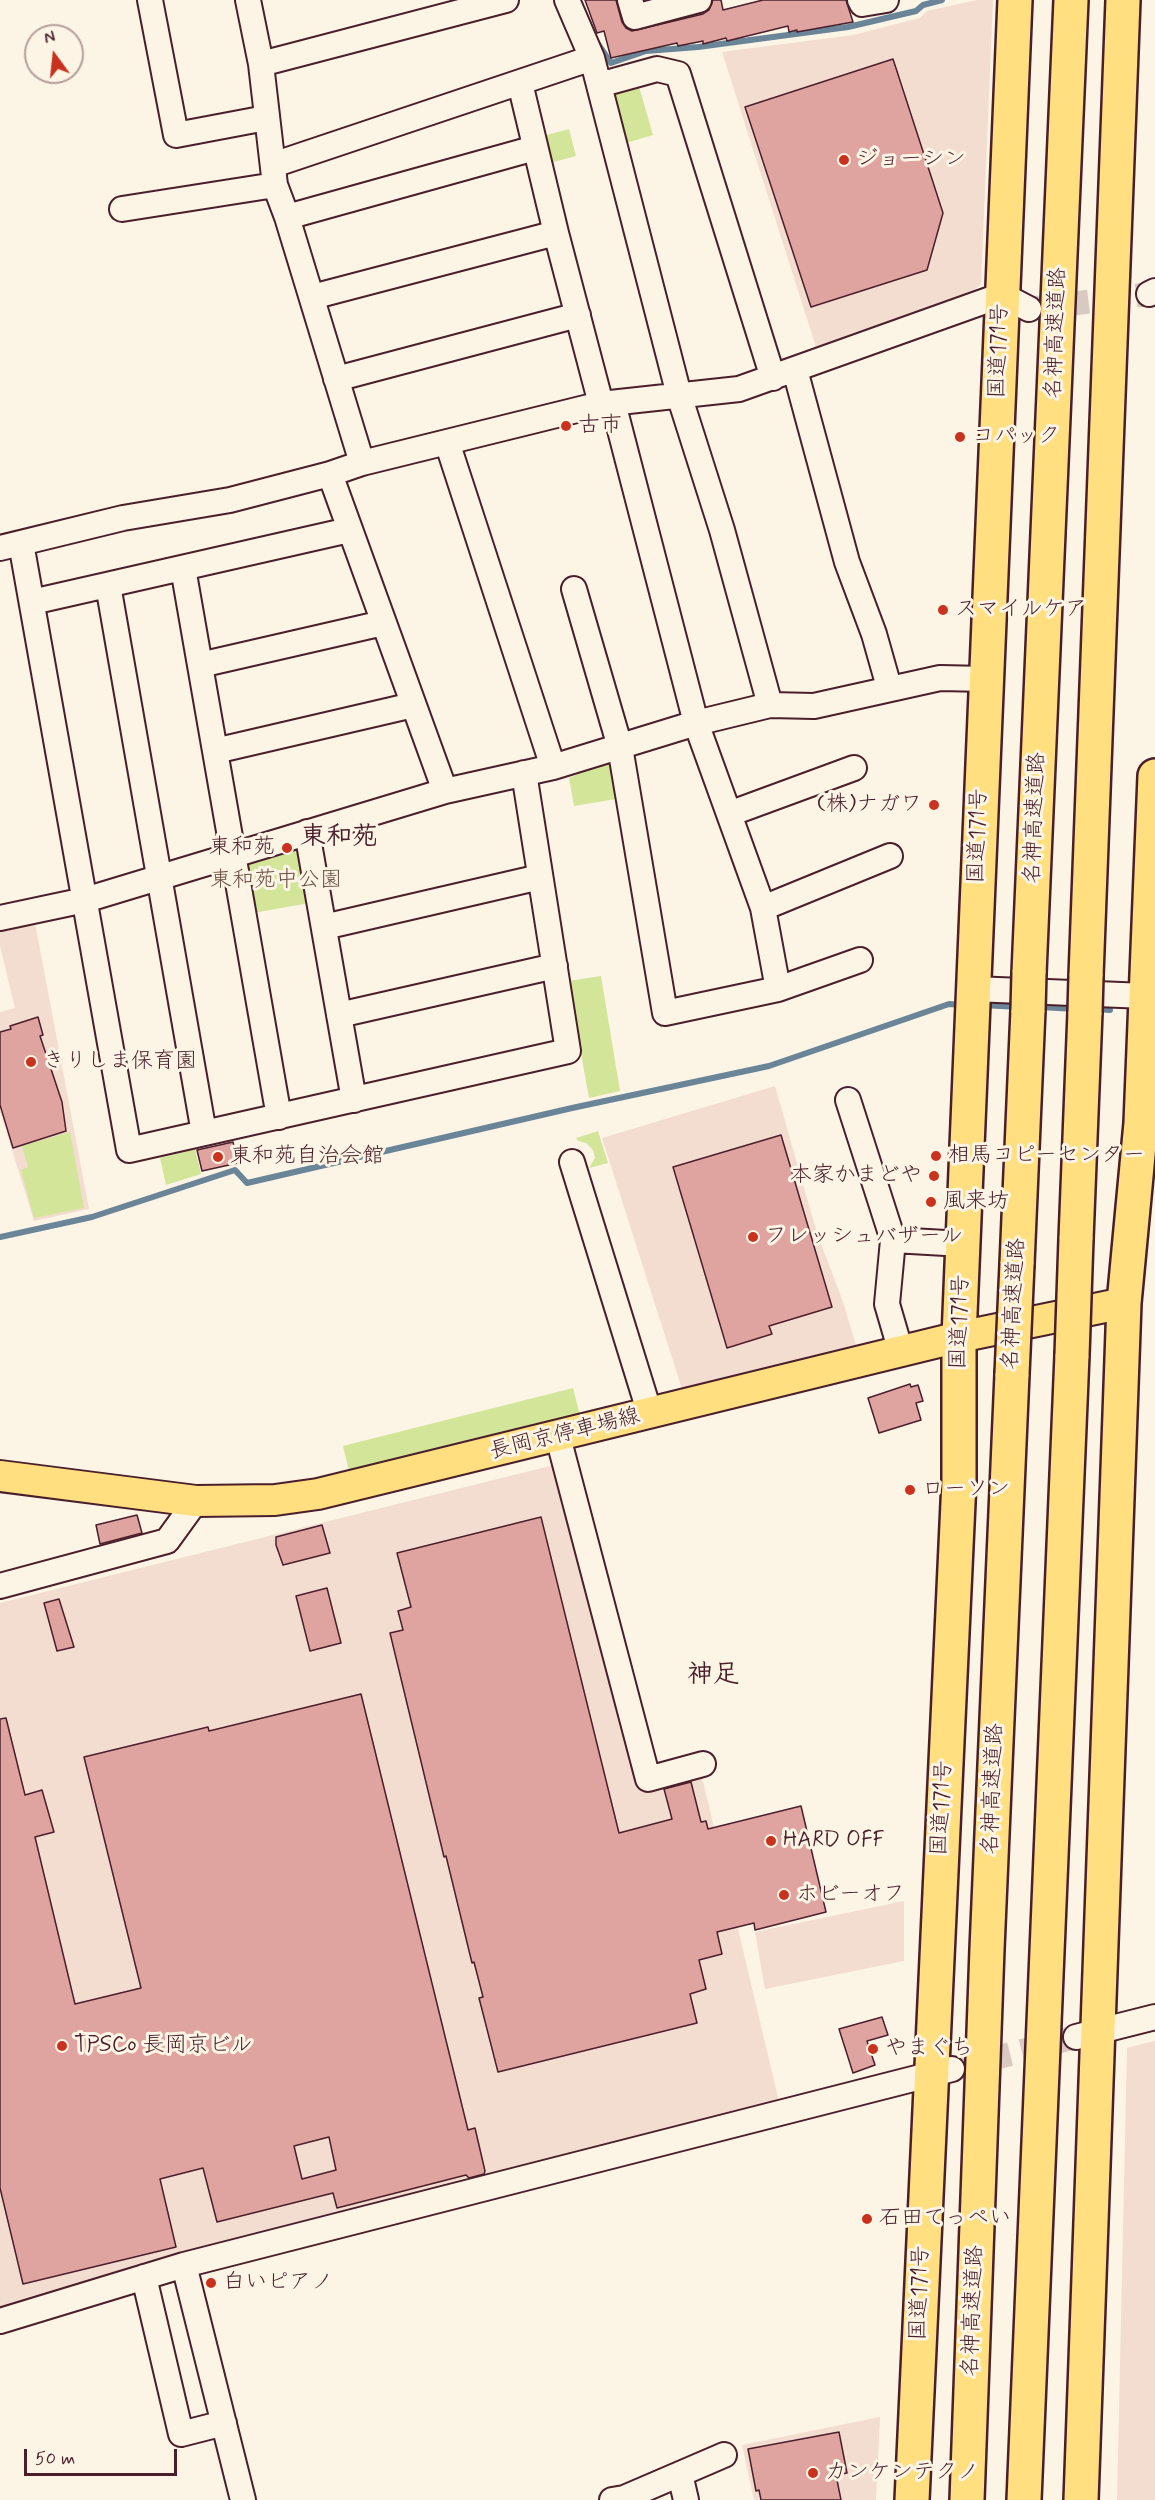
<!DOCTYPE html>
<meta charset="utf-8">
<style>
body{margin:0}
#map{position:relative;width:1155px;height:2500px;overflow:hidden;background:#fcf5e5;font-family:Mynerve,sans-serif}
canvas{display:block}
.north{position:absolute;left:24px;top:24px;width:60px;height:60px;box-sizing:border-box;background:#fcf5e5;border:2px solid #b59f9b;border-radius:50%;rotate:345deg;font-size:16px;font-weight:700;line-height:24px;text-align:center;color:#4a1f2b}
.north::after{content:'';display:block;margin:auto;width:21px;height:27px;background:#c8321e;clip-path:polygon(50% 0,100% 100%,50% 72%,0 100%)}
.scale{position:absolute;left:24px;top:2449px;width:153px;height:27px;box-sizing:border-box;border:3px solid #4a1f2b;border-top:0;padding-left:8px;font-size:18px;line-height:21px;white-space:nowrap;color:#4a1f2b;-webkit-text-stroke:4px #fcf5e5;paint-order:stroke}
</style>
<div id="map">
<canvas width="1155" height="2500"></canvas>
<div class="north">N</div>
<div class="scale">50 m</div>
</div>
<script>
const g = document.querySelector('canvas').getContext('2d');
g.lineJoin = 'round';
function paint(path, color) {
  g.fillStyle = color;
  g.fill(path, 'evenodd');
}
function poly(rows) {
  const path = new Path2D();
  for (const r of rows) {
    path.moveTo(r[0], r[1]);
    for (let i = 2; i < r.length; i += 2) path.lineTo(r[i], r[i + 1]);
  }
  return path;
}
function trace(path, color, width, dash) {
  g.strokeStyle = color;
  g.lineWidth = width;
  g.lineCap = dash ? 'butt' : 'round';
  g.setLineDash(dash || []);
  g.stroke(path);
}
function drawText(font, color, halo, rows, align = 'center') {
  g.font = font + ' Mynerve,"Klee One",sans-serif';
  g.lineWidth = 6;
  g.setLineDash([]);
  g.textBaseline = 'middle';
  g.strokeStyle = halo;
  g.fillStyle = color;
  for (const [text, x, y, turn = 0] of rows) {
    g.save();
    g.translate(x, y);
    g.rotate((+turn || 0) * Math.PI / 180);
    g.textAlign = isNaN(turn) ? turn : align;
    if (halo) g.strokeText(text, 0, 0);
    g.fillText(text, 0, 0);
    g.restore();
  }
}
paint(poly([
 [977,0,993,0,981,284,972,292,816,347,722,52,853,35,920,18,927,11],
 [35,923,89,1209,34,1221,0,1111,0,1012,15,1008,0,946,0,929],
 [775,1086,817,1233,843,1302,856,1345,682,1389,602,1138],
 [558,1464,644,1781,702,1777,780,2106,0,2309,0,1603],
 [904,1901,904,1961,765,1989,755,1932],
 [1155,2041,1155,2500,1117,2500,1127,2048],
 [880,2417,876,2500,754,2500,742,2445]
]), '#f3ddd0');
paint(poly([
 [638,83,653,135,623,144,611,103,619,89],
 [569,129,576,156,546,164,539,137],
 [609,760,617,762,622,798,574,806,569,778],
 [297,846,305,852,315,902,253,913,245,869,250,859],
 [601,976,620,1091,589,1098,568,981],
 [598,1131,608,1163,589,1168,595,1158,593,1150,586,1143,578,1141,576,1138],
 [70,1132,84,1208,34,1218,21,1170,28,1167,22,1146],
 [195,1149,201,1174,166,1185,160,1158],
 [573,1388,580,1415,349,1471,343,1446]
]), '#d2e599');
trace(poly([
 [596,41,611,63,646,51,698,47,848,27,916,11,923,5,942,0],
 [982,1005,1019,1007],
 [1039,1007,1076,1009],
 [1096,1009,1110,1010],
 [0,1237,92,1217,235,1170,247,1183,572,1108,769,1066,949,1004,962,1005]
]), '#6a8498', 6);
const building = poly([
 [585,0,616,0,622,22,626,28,632,31,703,14,709,10,713,0,721,0,723,10,763,0,846,0,853,22,797,32,797,30,789,32,788,26,727,41,726,38,703,44,703,41,678,46,677,43,611,58,604,31,597,33,585,0],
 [893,59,943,213,927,270,811,307,745,107,893,59],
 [38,1017,43,1035,40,1036,62,1102,66,1131,13,1148,0,1105,0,1032,11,1029,10,1026,38,1017],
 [781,1135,832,1307,769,1326,772,1334,727,1348,673,1167,781,1135],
 [233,1142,238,1163,202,1171,197,1150,233,1142],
 [910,1384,911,1387,918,1385,923,1401,916,1403,921,1420,879,1433,868,1398,910,1384],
 [137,1515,142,1533,100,1544,96,1525,137,1515],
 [541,1517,619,1833,672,1819,664,1789,691,1782,701,1822,706,1821,708,1829,801,1806,826,1912,755,1930,754,1923,717,1932,722,1954,699,1960,706,1989,690,1994,697,2023,498,2072,479,1998,483,1997,474,1962,472,1963,446,1856,444,1857,390,1633,403,1630,398,1611,411,1607,397,1553,541,1517],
 [322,1525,330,1553,283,1565,276,1545,276,1537,322,1525],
 [327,1588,341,1643,310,1651,296,1596,327,1588],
 [59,1599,74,1647,57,1651,44,1603,59,1599],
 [361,1694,468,2130,475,2128,485,2171,484,2174,469,2178,466,2175,337,2208,333,2193,217,2222,203,2168,160,2179,176,2247,23,2284,0,2188,0,1719,6,1718,25,1795,42,1790,54,1832,35,1837,75,2004,141,1988,84,1757,208,1727,209,1731,361,1694],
 [329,2137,336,2170,302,2179,294,2146,329,2137],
 [882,2017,888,2035,867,2041,875,2065,853,2073,839,2029,882,2017],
 [839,2432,847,2473,836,2475,841,2500,761,2500,759,2490,756,2491,748,2449,839,2432]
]);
paint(building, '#dfa4a0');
trace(building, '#4a1f2b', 1.5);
trace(poly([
 [1029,309,1149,294],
 [952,2069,1076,2037]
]), '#d8cac0', 24, [24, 12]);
const minor = poly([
 [150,0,176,135,266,118],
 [248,0,261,64,275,185,287,217,362,463],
 [567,0,592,58,679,395,722,530,770,705],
 [630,0,635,17,699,0],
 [860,0,862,4,886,0],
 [261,64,506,0],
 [520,83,556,233,601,404],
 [599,85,657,69,678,74,773,378],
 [273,165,592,58],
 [122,209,275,185],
 [287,217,535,148],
 [1149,294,1155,291],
 [312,297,556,233],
 [795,370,847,562,874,634,889,687],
 [336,379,578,315],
 [613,403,696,723,763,908,778,989],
 [447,442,553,767],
 [330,474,445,791],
 [21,543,129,1150,568,1051,524,773],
 [0,548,123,518,230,500,330,474,362,463,601,404,739,389,1002,295,1029,309],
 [183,568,279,1117],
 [108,585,204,1133],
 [574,589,620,747,665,1013,778,989,860,960],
 [32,602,349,530],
 [200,665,383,623],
 [215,751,413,705],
 [729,814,854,768],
 [307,832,354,1100],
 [763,908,890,856],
 [0,918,85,900,445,791,553,767,696,723,770,705,814,706,940,678,986,679],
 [324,927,540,877],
 [973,989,1146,996],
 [339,1015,555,966],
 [848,1100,893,1240,963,1244],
 [572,1162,650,1414],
 [893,1240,887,1304,901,1352],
 [558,1437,648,1779,703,1764],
 [0,1586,167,1541,196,1501],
 [1076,2037,1155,2017],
 [184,2265,243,2500],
 [144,2277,181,2434,224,2423],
 [0,2321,184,2265,952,2069],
 [680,2474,686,2500],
 [612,2500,624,2498,724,2455]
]);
const major = poly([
 [0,1476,196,1501,275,1500,318,1494,959,1337,1124,1303]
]);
const highway = poly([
 [1029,973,1071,0],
 [1086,976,1123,0],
 [1076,1239,1085,1012],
 [1017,1264,1028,1010],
 [912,2500,959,1481,959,1337,1015,0],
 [967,2500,987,1949,1012,1374],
 [1024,2500,1072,1355],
 [1081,2500,1124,1303,1141,1123,1155,776]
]);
trace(minor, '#4a1f2b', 28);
trace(major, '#4a1f2b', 34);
trace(highway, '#4a1f2b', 38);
trace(minor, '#fcf5e5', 24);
trace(major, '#ffdf80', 30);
trace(highway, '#ffdf80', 33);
const highwayBridge = poly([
 [1028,1010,1029,973],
 [1085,1012,1086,976],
 [1072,1355,1076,1239],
 [1012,1374,1017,1264]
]);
trace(highwayBridge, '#4a1f2b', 38, []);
trace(highwayBridge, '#ffdf80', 33);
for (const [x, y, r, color] of [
 [844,160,6,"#c8321e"],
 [566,426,6,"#c8321e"],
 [960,437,6,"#c8321e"],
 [943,610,6,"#c8321e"],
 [934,805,6,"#c8321e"],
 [287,848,6,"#c8321e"],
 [31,1062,6,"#c8321e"],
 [936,1156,6,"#c8321e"],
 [218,1157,6,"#c8321e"],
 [934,1176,6,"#c8321e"],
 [931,1202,6,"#c8321e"],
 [753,1237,6,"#c8321e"],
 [910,1490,6,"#c8321e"],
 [771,1841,6,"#c8321e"],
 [784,1895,6,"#c8321e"],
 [62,2046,6,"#c8321e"],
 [873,2049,6,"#c8321e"],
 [867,2219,6,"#c8321e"],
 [211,2283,6,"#c8321e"],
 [813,2473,6,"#c8321e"]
]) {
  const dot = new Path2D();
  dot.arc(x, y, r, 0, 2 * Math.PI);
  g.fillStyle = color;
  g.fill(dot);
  trace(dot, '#fcf5e5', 2);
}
drawText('22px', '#4a1f2b', '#fcf5e5', [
 ["ジョーシン",856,160],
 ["古市",578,426],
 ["コパック",972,437],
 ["スマイルケア",955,610],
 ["(株)ナガワ",922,805,"right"],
 ["東和苑",275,848,"right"],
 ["きりしま保育園",43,1062],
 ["相馬コピーセンター",948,1156],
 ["東和苑自治会館",230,1157],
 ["本家かまどや",922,1176,"right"],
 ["風来坊",943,1202],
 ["フレッシュバザール",765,1237],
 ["ローソン",922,1490],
 ["HARD OFF",783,1841],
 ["ホビーオフ",796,1895],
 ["TPSCo 長岡京ビル",74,2046],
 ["やまぐち",885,2049],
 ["石田てっぺい",879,2219],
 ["白いピアノ",223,2283],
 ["カンケンテクノ",825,2473]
], 'left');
drawText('22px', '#4a1f2b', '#fcf5e5', [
 ["名神高速道路",1057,333,-88],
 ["国道171号",1000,351,-88],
 ["名神高速道路",1036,818,-88],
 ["国道171号",979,836,-88],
 ["名神高速道路",1015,1304,-87],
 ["国道171号",961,1322,-88],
 ["長岡京停車場線",565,1435,-14],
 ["名神高速道路",994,1789,-88],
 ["国道171号",943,1808,-87],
 ["国道171号",921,2293,-88],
 ["名神高速道路",974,2311,-88]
]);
drawText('22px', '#6c5046', '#fcf5e5', [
 ["東和苑中公園",276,881]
]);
drawText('bold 26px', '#4a1f2b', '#fcf5e5', [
 ["東和苑",339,839],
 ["神足",713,1677]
]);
</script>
